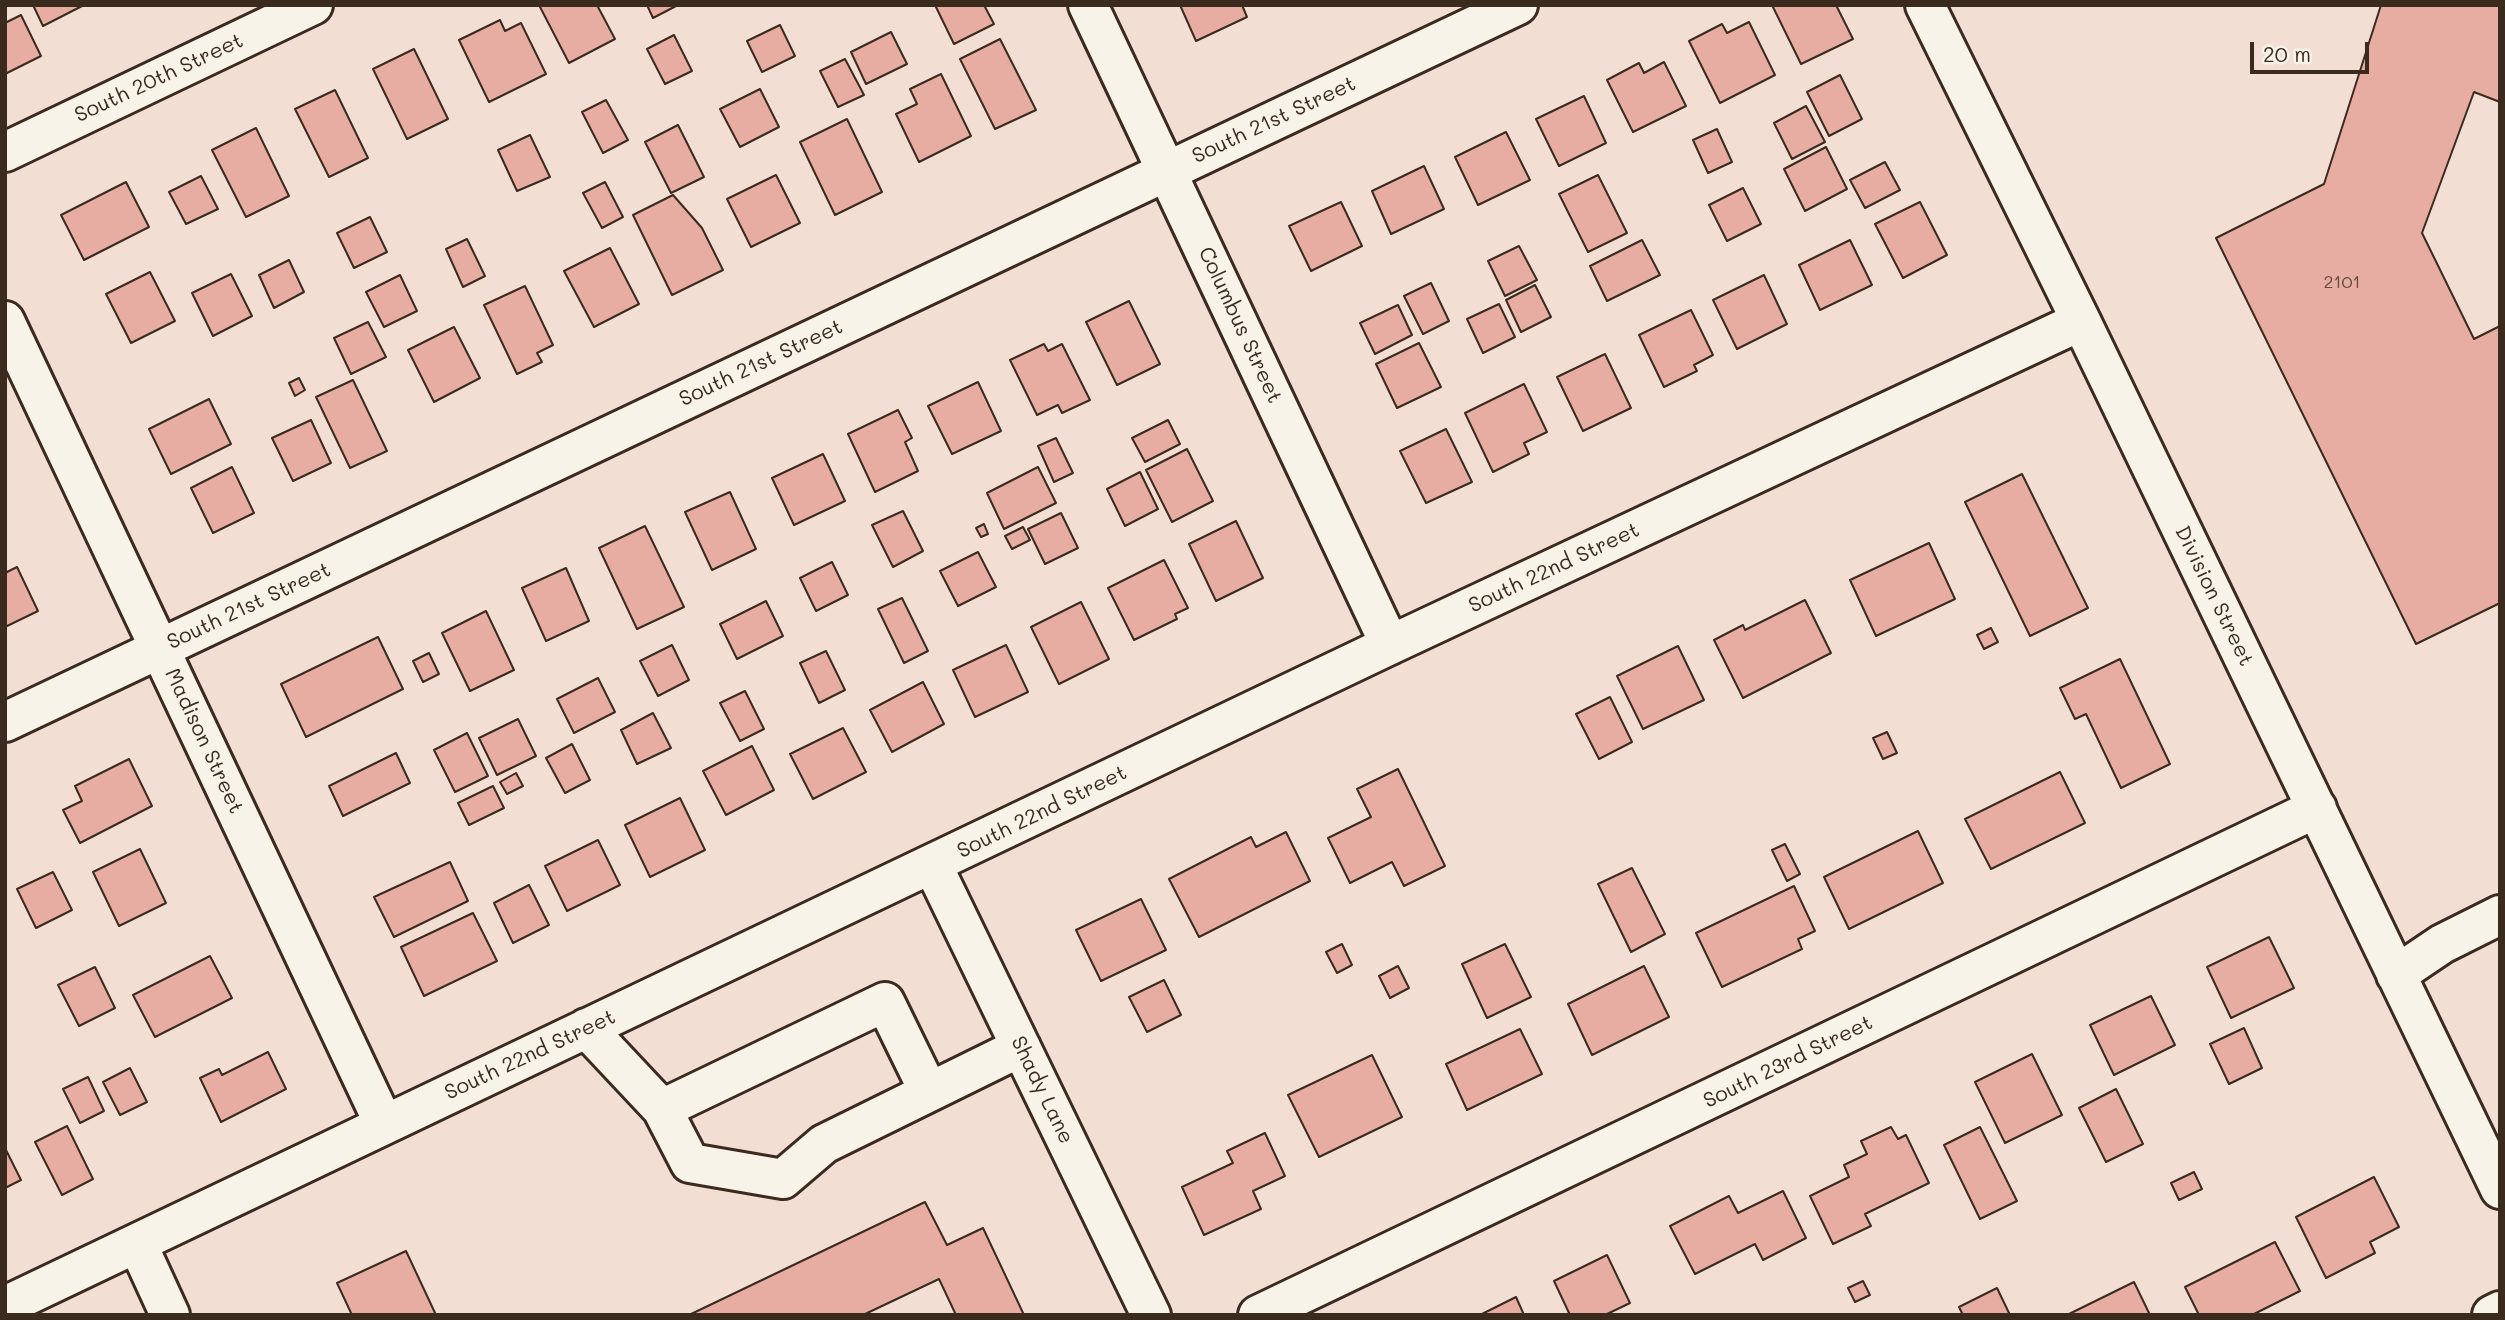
<!DOCTYPE html>
<style>
body{margin:0}
#map{position:relative;width:2505px;height:1320px;overflow:hidden;background:#f2ded3;font-family:Mali,sans-serif}
canvas{display:block}
.frame{position:absolute;inset:0;border:7px solid #3b2a1e;pointer-events:none}
.scale{position:absolute;left:2250px;top:42px;width:119px;height:32px;box-sizing:border-box;border:4px solid #3b2a1e;border-top:0;padding-left:9px;font-size:21px;line-height:24px;white-space:nowrap;color:#3b2a1e;-webkit-text-stroke:5px #f7f3e8;paint-order:stroke}
</style>
<div id="map">
<canvas width="2505" height="1320"></canvas>
<div class="frame"></div>
<div class="scale">20 m</div>
</div>
<script>
const g = document.querySelector('canvas').getContext('2d');
g.lineJoin = 'round';
function paint(path, color) {
  g.fillStyle = color;
  g.fill(path, 'evenodd');
}
function poly(rows) {
  const path = new Path2D();
  for (const r of rows) {
    path.moveTo(r[0], r[1]);
    for (let i = 2; i < r.length; i += 2) path.lineTo(r[i], r[i + 1]);
  }
  return path;
}
function trace(path, color, width, dash) {
  g.strokeStyle = color;
  g.lineWidth = width;
  g.lineCap = dash ? 'butt' : 'round';
  g.setLineDash(dash || []);
  g.stroke(path);
}
function drawText(font, color, halo, rows, align = 'center') {
  g.font = font + ' Mali,sans-serif';
  g.lineWidth = 5;
  g.setLineDash([]);
  g.textBaseline = 'middle';
  g.strokeStyle = halo;
  g.fillStyle = color;
  for (const [text, x, y, turn = 0] of rows) {
    g.save();
    g.translate(x, y);
    g.rotate((+turn || 0) * Math.PI / 180);
    g.textAlign = isNaN(turn) ? turn : align;
    if (halo) g.strokeText(text, 0, 0);
    g.fillText(text, 0, 0);
    g.restore();
  }
}
const building = poly([
 [33,5,84,5,43,26,33,5],
 [539,5,597,5,615,39,569,63,539,5],
 [647,5,678,5,653,18,647,5],
 [935,5,984,5,994,24,954,44,935,5],
 [1180,5,1242,5,1247,17,1196,41,1180,5],
 [1772,5,1836,5,1853,39,1801,64,1772,5],
 [2381,5,2500,5,2500,102,2474,92,2422,233,2474,339,2500,326,2500,603,2416,644,2216,238,2324,184,2381,5],
 [21,15,41,56,5,74,5,23,21,15],
 [500,20,505,31,521,23,546,74,489,102,459,40,500,20],
 [1749,22,1775,75,1720,103,1689,41,1722,24,1727,33,1749,22],
 [780,25,795,56,762,72,747,41,780,25],
 [891,32,907,64,866,84,851,52,891,32],
 [674,35,692,71,665,84,647,49,674,35],
 [1000,39,1036,110,995,129,960,59,1000,39],
 [414,49,448,119,407,139,373,69,414,49],
 [845,59,864,95,838,107,820,71,845,59],
 [1664,62,1686,106,1633,132,1607,80,1639,63,1644,73,1664,62],
 [941,74,971,136,919,162,896,114,917,104,910,89,941,74],
 [1840,75,1862,119,1829,136,1807,92,1840,75],
 [760,89,779,127,740,147,720,109,760,89],
 [335,90,368,158,329,177,295,109,335,90],
 [1584,96,1606,143,1559,166,1536,119,1584,96],
 [606,100,628,140,603,153,582,112,606,100],
 [1806,106,1825,142,1792,159,1774,123,1806,106],
 [847,119,882,192,835,215,800,142,847,119],
 [678,125,704,177,671,193,645,142,678,125],
 [256,128,289,196,246,217,212,150,256,128],
 [1717,129,1732,162,1708,173,1693,140,1717,129],
 [1506,132,1530,180,1478,205,1455,157,1506,132],
 [530,135,550,177,517,191,498,150,530,135],
 [1826,147,1847,189,1805,211,1784,169,1826,147],
 [1885,162,1900,190,1865,208,1850,180,1885,162],
 [1424,166,1444,209,1391,234,1372,191,1424,166],
 [776,175,800,223,751,247,727,199,776,175],
 [1598,175,1627,233,1588,252,1559,194,1598,175],
 [201,176,218,209,186,224,169,192,201,176],
 [126,182,149,227,84,260,61,215,126,182],
 [605,182,623,217,602,228,583,193,605,182],
 [1743,188,1761,224,1727,241,1709,205,1743,188],
 [673,195,702,228,723,270,672,295,633,215,673,195],
 [1341,202,1362,246,1311,271,1289,226,1341,202],
 [1920,202,1947,255,1903,278,1875,224,1920,202],
 [370,217,387,252,354,268,337,233,370,217],
 [467,239,485,276,463,287,446,249,467,239],
 [1642,240,1660,275,1607,301,1590,266,1642,240],
 [1850,240,1872,285,1820,310,1799,265,1850,240],
 [1519,246,1537,280,1505,296,1488,261,1519,246],
 [610,248,639,304,594,327,564,271,610,248],
 [289,260,304,292,274,308,259,275,289,260],
 [150,272,175,321,131,343,106,294,150,272],
 [231,274,252,316,213,336,192,293,231,274],
 [400,275,417,311,384,327,366,292,400,275],
 [1764,275,1787,324,1737,349,1713,300,1764,275],
 [1431,283,1449,321,1423,334,1404,296,1431,283],
 [1535,285,1551,317,1521,332,1506,300,1535,285],
 [525,286,553,345,537,353,542,362,517,374,484,305,525,286],
 [1129,301,1160,364,1117,385,1086,322,1129,301],
 [1499,304,1515,337,1483,353,1467,319,1499,304],
 [1398,305,1412,335,1375,354,1360,323,1398,305],
 [1691,310,1713,355,1694,365,1697,371,1664,387,1639,335,1691,310],
 [368,322,386,357,351,374,334,338,368,322],
 [454,327,480,378,434,402,408,350,454,327],
 [1419,343,1441,387,1397,408,1376,364,1419,343],
 [1044,344,1048,351,1062,344,1090,400,1062,413,1058,405,1037,415,1010,360,1044,344],
 [1605,354,1631,408,1583,431,1557,377,1605,354],
 [299,378,305,390,295,396,289,383,299,378],
 [353,380,387,451,350,468,316,397,353,380],
 [978,382,1001,431,952,454,928,406,978,382],
 [1524,384,1547,432,1524,443,1529,454,1493,472,1465,413,1524,384],
 [209,399,231,444,171,474,149,429,209,399],
 [898,410,912,438,905,442,918,471,875,492,848,434,898,410],
 [311,420,331,463,293,481,272,438,311,420],
 [1168,420,1180,444,1145,462,1132,438,1168,420],
 [1446,429,1472,482,1426,503,1400,451,1446,429],
 [1056,438,1073,473,1054,482,1038,446,1056,438],
 [1187,449,1213,501,1172,522,1146,470,1187,449],
 [823,454,845,501,794,525,772,478,823,454],
 [232,467,254,513,213,533,191,488,232,467],
 [1038,467,1056,503,1004,529,987,493,1038,467],
 [1140,472,1158,509,1125,526,1107,489,1140,472],
 [2022,474,2088,608,2030,636,1965,502,2022,474],
 [730,492,756,549,712,570,685,512,730,492],
 [903,511,923,551,893,567,872,525,903,511],
 [1061,513,1078,548,1045,564,1028,529,1061,513],
 [1236,521,1263,578,1216,601,1189,544,1236,521],
 [984,524,988,534,981,537,976,528,984,524],
 [645,526,684,607,637,629,599,548,645,526],
 [1023,527,1030,540,1012,549,1005,536,1023,527],
 [1929,543,1955,599,1876,636,1850,580,1929,543],
 [978,552,996,587,958,606,940,571,978,552],
 [1164,560,1188,608,1175,614,1177,619,1134,640,1108,588,1164,560],
 [832,562,848,595,816,611,800,578,832,562],
 [17,567,38,611,5,627,5,573,17,567],
 [566,568,589,621,546,641,522,588,566,568],
 [902,598,928,651,904,663,878,609,902,598],
 [1805,600,1831,653,1743,698,1714,640,1743,625,1745,630,1805,600],
 [766,601,783,636,737,659,720,624,766,601],
 [1081,602,1109,659,1059,684,1031,627,1081,602],
 [486,611,514,670,470,691,442,633,486,611],
 [1991,628,1998,642,1984,649,1977,635,1991,628],
 [378,637,403,689,306,737,281,684,378,637],
 [672,645,689,680,658,696,640,661,672,645],
 [1006,645,1028,692,975,717,953,670,1006,645],
 [1678,646,1704,700,1643,729,1617,676,1678,646],
 [826,651,845,690,819,703,800,663,826,651],
 [429,653,439,674,423,682,413,661,429,653],
 [2120,659,2170,764,2121,788,2086,714,2075,719,2060,688,2120,659],
 [598,678,615,712,574,733,557,699,598,678],
 [923,682,944,724,892,752,870,710,923,682],
 [745,691,764,729,740,741,720,703,745,691],
 [1610,697,1632,742,1599,759,1576,714,1610,697],
 [653,713,671,748,637,764,621,730,653,713],
 [518,719,536,756,497,775,479,738,518,719],
 [843,728,866,772,813,799,790,754,843,728],
 [1887,732,1897,753,1883,759,1873,738,1887,732],
 [467,733,488,776,455,792,434,750,467,733],
 [572,744,590,780,565,793,546,758,572,744],
 [752,746,774,790,726,815,703,771,752,746],
 [396,753,410,783,343,816,329,786,396,753],
 [129,759,152,806,80,843,63,810,82,801,75,786,129,759],
 [1398,769,1445,866,1404,886,1392,862,1350,883,1328,838,1371,817,1357,789,1398,769],
 [2060,772,2085,823,1991,869,1965,819,2060,772],
 [516,773,523,786,507,794,500,782,516,773],
 [493,786,504,808,469,825,458,803,493,786],
 [680,798,705,850,650,877,625,825,680,798],
 [1918,831,1943,883,1849,929,1824,877,1918,831],
 [1286,832,1310,881,1199,937,1169,879,1251,837,1256,847,1286,832],
 [598,840,620,885,567,911,545,866,598,840],
 [1785,844,1800,874,1787,881,1772,850,1785,844],
 [140,849,166,903,119,926,93,872,140,849],
 [450,862,468,901,394,937,374,897,450,862],
 [1632,868,1665,934,1631,952,1598,884,1632,868],
 [53,872,72,910,36,928,17,889,53,872],
 [529,885,549,925,513,943,494,903,529,885],
 [1794,886,1815,931,1798,939,1802,949,1722,987,1696,933,1794,886],
 [1141,899,1166,950,1101,981,1076,930,1141,899],
 [473,913,497,961,424,996,401,947,473,913],
 [2269,937,2294,988,2231,1018,2207,967,2269,937],
 [1342,944,1352,965,1337,973,1326,952,1342,944],
 [1505,944,1531,997,1487,1018,1462,964,1505,944],
 [210,956,232,998,155,1037,133,995,210,956],
 [1398,966,1409,988,1390,998,1379,976,1398,966],
 [1644,966,1669,1017,1592,1055,1568,1004,1644,966],
 [95,967,115,1008,79,1026,58,985,95,967],
 [1164,980,1181,1015,1147,1032,1129,997,1164,980],
 [2151,996,2175,1045,2114,1075,2090,1025,2151,996],
 [2244,1028,2262,1068,2229,1084,2210,1044,2244,1028],
 [1520,1029,1542,1074,1467,1110,1446,1064,1520,1029],
 [268,1052,286,1089,221,1122,200,1078,219,1069,222,1075,268,1052],
 [2032,1054,2062,1115,2005,1143,1975,1082,2032,1054],
 [1372,1055,1402,1117,1319,1157,1288,1095,1372,1055],
 [130,1068,147,1102,120,1115,103,1082,130,1068],
 [88,1077,104,1111,80,1123,63,1089,88,1077],
 [2116,1089,2143,1144,2106,1162,2079,1108,2116,1089],
 [67,1126,93,1179,62,1195,35,1142,67,1126],
 [1891,1127,1898,1139,1906,1135,1929,1183,1865,1214,1871,1226,1833,1244,1810,1196,1849,1177,1844,1165,1867,1154,1861,1141,1891,1127],
 [1980,1127,2017,1201,1980,1219,1944,1145,1980,1127],
 [1265,1133,1285,1176,1253,1191,1261,1209,1204,1235,1182,1187,1233,1163,1227,1151,1265,1133],
 [5,1148,21,1180,5,1188,5,1148],
 [2194,1172,2202,1189,2179,1200,2171,1183,2194,1172],
 [2374,1177,2399,1227,2370,1242,2375,1253,2326,1278,2296,1217,2374,1177],
 [1783,1191,1806,1238,1763,1260,1755,1244,1695,1274,1670,1226,1729,1196,1738,1213,1783,1191],
 [925,1202,947,1245,983,1228,1024,1315,956,1315,939,1279,863,1315,689,1315,925,1202],
 [2275,1242,2300,1291,2252,1315,2199,1315,2185,1287,2275,1242],
 [406,1251,436,1315,352,1315,337,1283,406,1251],
 [1607,1255,1630,1303,1605,1315,1570,1315,1554,1281,1607,1255],
 [1863,1281,1870,1295,1855,1302,1848,1288,1863,1281],
 [2134,1282,2150,1315,2067,1315,2134,1282],
 [1997,1288,2010,1315,1963,1315,1959,1307,1997,1288],
 [1516,1297,1524,1315,1480,1315,1516,1297]
]);
paint(building, '#e7ada2');
trace(building, '#3b2a1e', 2);
const minor = poly([
 [1088,5,1390,645],
 [1925,5,2081,321,2500,1189],
 [5,152,313,5],
 [5,321,384,1124],
 [5,722,1518,5],
 [932,864,1151,1315],
 [2396,975,2442,944,2500,915],
 [586,1028,662,1109,690,1163,783,1179,824,1144,1021,1047],
 [662,1109,885,1002,929,1092],
 [137,1243,170,1315],
 [5,1306,1390,645,2081,321],
 [1258,1315,2317,808],
 [2492,1315,2500,1311]
]);
trace(minor, '#3b2a1e', 44);
trace(minor, '#f7f3e8', 38);
drawText('18px', '#664b3f', null, [
 ["2101",2342,282]
]);
drawText('21px', '#3b2a1e', '#f7f3e8', [
 ["South 20th Street",159,78,-25],
 ["South 21st Street",1274,120,-25],
 ["Columbus Street",1240,325,65],
 ["South 21st Street",761,363,-25],
 ["South 22nd Street",1554,568,-25],
 ["Division Street",2214,596,64],
 ["South 21st Street",249,606,-25],
 ["Madison Street",204,741,65],
 ["South 22nd Street",1042,812,-26],
 ["South 22nd Street",530,1055,-25],
 ["South 23rd Street",1788,1062,-26],
 ["Shady Lane",1042,1090,64]
]);
</script>
